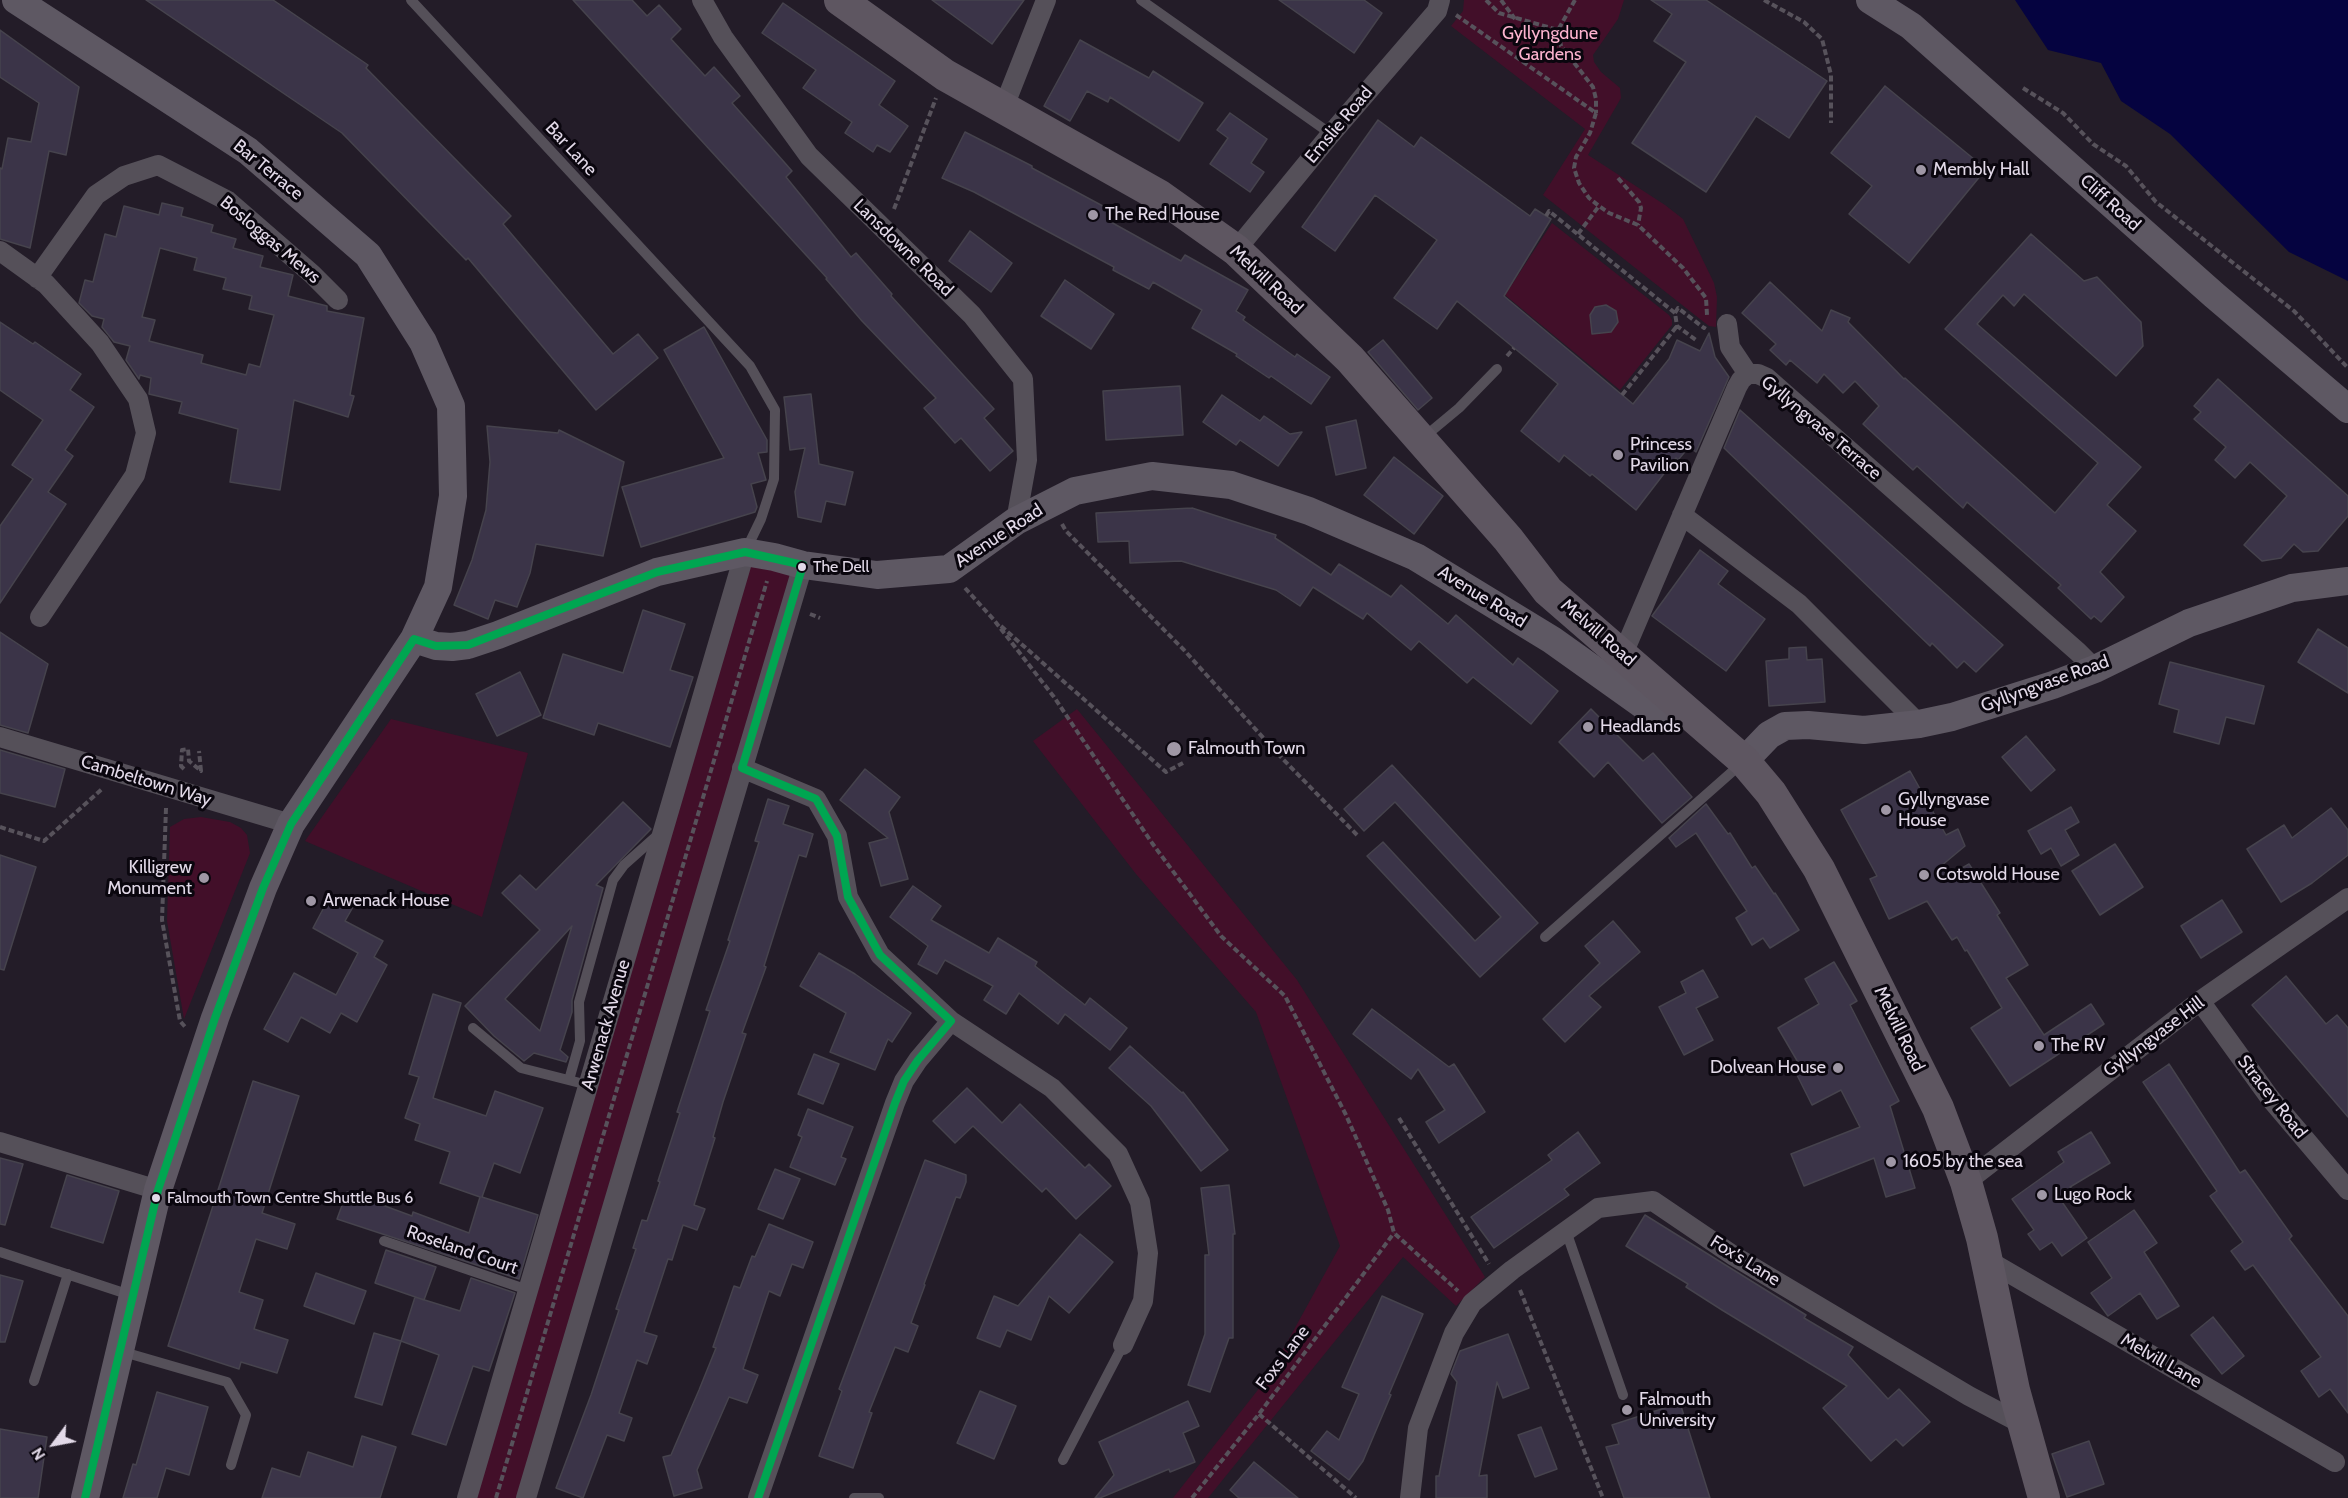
<!DOCTYPE html>
<style>
body{margin:0}
#map{position:relative;width:2348px;height:1498px;overflow:hidden;background:#231c28;font-family:Cabin,sans-serif}
canvas{display:block}
.north{position:absolute;left:24px;top:1414px;width:60px;height:60px;-webkit-text-stroke:4px #0a060e;paint-order:stroke;rotate:238deg;font-size:16px;font-weight:700;line-height:24px;text-align:center;color:#e2d9e8}
.north::after{content:'';display:block;margin:auto;width:21px;height:27px;background:#e2d9e8;clip-path:polygon(50% 0,100% 100%,50% 72%,0 100%)}
</style>
<div id="map">
<canvas width="2348" height="1498"></canvas>
<div class="north">N</div>
</div>
<script>
const g = document.querySelector('canvas').getContext('2d');
g.lineJoin = 'round';
function paint(path, color) {
  g.fillStyle = color;
  g.fill(path, 'evenodd');
}
function poly(rows) {
  const path = new Path2D();
  for (const r of rows) {
    path.moveTo(r[0], r[1]);
    for (let i = 2; i < r.length; i += 2) path.lineTo(r[i], r[i + 1]);
  }
  return path;
}
function trace(path, color, width, dash) {
  g.strokeStyle = color;
  g.lineWidth = width;
  g.lineCap = dash ? 'butt' : 'round';
  g.setLineDash(dash || []);
  g.stroke(path);
}
function drawText(font, color, halo, rows, align = 'center') {
  g.font = font + ' Cabin,sans-serif';
  g.lineWidth = 6;
  g.setLineDash([]);
  g.textBaseline = 'middle';
  g.strokeStyle = halo;
  g.fillStyle = color;
  for (const [text, x, y, turn = 0] of rows) {
    g.save();
    g.translate(x, y);
    g.rotate((+turn || 0) * Math.PI / 180);
    g.textAlign = isNaN(turn) ? turn : align;
    if (halo) g.strokeText(text, 0, 0);
    g.fillText(text, 0, 0);
    g.restore();
  }
}
paint(poly([
 [1464,0,1624,0,1618,19,1593,55,1594,62,1601,72,1620,88,1621,98,1588,155,1665,205,1683,219,1714,283,1717,297,1716,327,1709,326,1691,312,1543,195,1585,129,1451,26,1463,11],
 [1552,223,1669,315,1672,320,1672,325,1620,390,1505,295],
 [747,556,796,569,522,1498,471,1498],
 [1077,709,1297,980,1485,1277,1456,1306,1403,1257,1208,1498,1173,1498,1268,1377,1340,1246,1256,1012,1136,874,1033,741],
 [391,719,528,753,482,917,305,841],
 [201,817,230,822,241,828,247,835,250,853,184,1019,167,921,170,827,184,819]
]), '#420f29');
paint(poly([
 [2015,0,2348,0,2348,281,2289,252,2170,134,2121,101,2101,63,2048,50]
]), '#050340');
const building = poly([
 [146,0,273,0,368,65,366,68,511,216,503,224,613,354,638,334,658,358,596,410,468,258,466,260,342,133,146,0],
 [573,0,632,0,647,16,659,5,681,29,671,39,705,76,714,67,740,96,732,103,792,171,786,177,851,257,856,253,892,294,891,296,994,409,984,418,1013,451,990,471,961,438,955,443,924,408,936,398,862,321,826,279,827,278,573,0],
 [932,0,1024,0,992,44,932,0],
 [1279,0,1364,0,1382,13,1354,53,1279,0],
 [1651,0,1706,0,1827,81,1789,138,1756,116,1706,192,1632,143,1686,62,1654,41,1672,14,1651,0],
 [783,3,895,81,879,105,908,126,890,152,877,145,873,152,845,133,852,122,803,88,816,70,762,33,783,3],
 [0,30,79,87,66,155,49,151,30,248,0,239,0,168,2,169,8,138,31,142,39,103,0,77,0,30],
 [1080,40,1149,78,1153,71,1203,103,1179,141,1110,97,1108,102,1087,91,1070,121,1044,106,1080,40],
 [1885,86,1986,169,1909,263,1849,214,1872,186,1831,153,1885,86],
 [1230,113,1267,139,1251,163,1264,172,1250,192,1210,164,1228,138,1217,130,1230,113],
 [1378,120,1414,147,1421,137,1530,216,1535,209,1551,219,1504,296,1633,404,1669,359,1677,340,1700,351,1709,333,1715,357,1729,377,1696,452,1689,447,1678,460,1676,458,1636,510,1592,474,1590,476,1564,455,1559,462,1521,431,1558,384,1457,301,1437,329,1394,298,1437,240,1375,195,1335,251,1302,227,1378,120],
 [965,132,1032,166,1032,168,1114,212,1109,221,1181,261,1185,255,1248,290,1236,311,1245,317,1243,320,1295,357,1297,354,1330,377,1311,404,1271,376,1269,378,1236,356,1237,354,1192,328,1202,310,1153,282,1149,289,1113,270,1114,267,974,192,942,178,965,132],
 [162,203,183,208,181,216,213,225,211,232,236,239,233,248,263,256,260,267,293,275,288,296,327,306,327,311,364,318,350,395,354,396,348,417,294,400,280,490,230,482,238,429,179,413,182,402,149,394,151,378,140,375,139,379,126,360,130,346,114,342,102,327,104,319,92,316,79,303,85,280,93,282,105,234,116,237,124,206,159,215,162,203],
 [160,248,197,258,194,270,226,278,223,289,252,296,249,309,274,315,260,367,249,364,246,375,201,363,203,355,149,341,155,320,142,317,160,248],
 [970,231,1012,263,991,292,949,261,970,231],
 [2031,234,2084,281,2097,277,2141,322,2143,346,2116,376,2024,294,2014,306,2003,295,1977,324,2141,467,2107,505,2136,531,2100,572,2124,597,2101,622,2094,616,2091,619,2058,588,2061,585,1967,502,1963,508,1917,466,1913,470,1863,424,1879,406,1855,381,1843,393,1824,374,1817,383,1790,360,1786,365,1770,350,1776,344,1742,313,1770,282,1822,331,1831,310,1850,318,1848,322,1904,379,1905,378,2055,513,2098,463,1945,329,2031,234],
 [1065,280,1114,314,1091,349,1041,316,1065,280],
 [1606,305,1616,311,1618,322,1611,332,1592,334,1590,315,1595,307,1606,305],
 [0,322,33,344,35,342,81,374,70,390,94,407,65,450,73,456,48,492,66,504,0,603,0,526,33,479,12,465,43,420,0,390,0,322],
 [704,327,767,440,767,452,758,453,766,480,751,484,757,507,755,512,641,547,622,487,724,458,664,350,704,327],
 [1383,340,1432,398,1418,410,1368,352,1383,340],
 [2218,379,2348,496,2348,516,2318,551,2303,552,2294,544,2281,558,2262,561,2244,545,2287,496,2250,462,2235,478,2215,460,2226,447,2194,419,2201,412,2194,406,2218,379],
 [1180,386,1183,435,1106,440,1103,391,1180,386],
 [811,394,819,464,853,472,845,505,826,501,821,522,798,517,795,492,805,448,790,450,784,397,811,394],
 [1222,395,1260,421,1264,416,1290,434,1302,432,1278,466,1240,440,1236,445,1203,422,1222,395],
 [1740,410,2003,645,1976,672,1964,661,1957,668,1932,643,1930,646,1724,448,1740,410],
 [1356,420,1366,468,1336,475,1326,427,1356,420],
 [487,426,558,433,559,430,624,462,603,556,536,544,530,573,517,607,495,600,488,619,454,605,472,560,486,510,490,462,487,426],
 [1394,457,1443,496,1414,534,1364,495,1394,457],
 [1192,508,1276,535,1275,538,1331,575,1339,564,1391,597,1401,585,1448,624,1456,615,1513,665,1518,658,1558,691,1531,724,1473,677,1467,683,1419,641,1411,650,1367,613,1363,619,1313,587,1300,606,1276,590,1181,561,1130,563,1129,541,1098,542,1096,513,1192,508],
 [1700,550,1728,571,1718,584,1765,619,1726,671,1652,616,1700,550],
 [643,610,685,624,670,670,693,677,670,747,598,723,594,735,543,718,563,654,623,673,643,610],
 [2318,629,2348,648,2348,693,2298,662,2318,629],
 [0,632,48,664,28,733,0,725,0,632],
 [1806,647,1807,660,1822,659,1825,702,1769,706,1766,661,1789,659,1789,648,1806,647],
 [2170,662,2264,686,2254,724,2226,717,2219,744,2174,732,2179,710,2159,704,2170,662],
 [520,672,541,715,497,736,476,694,520,672],
 [1591,709,1643,761,1653,753,1692,797,1662,823,1608,762,1594,777,1559,742,1591,709],
 [2026,736,2055,770,2031,791,2002,757,2026,736],
 [0,750,65,769,55,807,0,793,0,750],
 [1392,765,1538,923,1480,977,1367,856,1383,842,1475,941,1501,917,1395,802,1364,831,1344,809,1392,765],
 [865,769,900,797,889,812,908,879,881,886,869,843,888,838,840,800,865,769],
 [1910,771,1946,835,1958,829,1965,846,1941,866,1948,876,1969,864,2000,913,1997,915,2028,965,2006,978,2044,1035,2091,1004,2104,1024,2010,1086,1971,1028,2002,1008,1967,950,1965,951,1957,937,1952,940,1927,901,1889,919,1870,879,1877,876,1841,810,1910,771],
 [768,799,789,806,783,824,813,834,806,857,799,855,764,966,766,967,742,1033,746,1034,723,1102,713,1137,715,1138,694,1205,705,1209,697,1230,683,1225,672,1260,668,1259,644,1332,657,1336,647,1364,637,1360,619,1413,632,1418,624,1441,607,1435,583,1498,556,1488,591,1395,619,1310,616,1309,636,1249,633,1248,642,1220,647,1221,660,1182,658,1181,680,1113,677,1112,710,1011,706,1010,730,941,728,940,759,842,755,841,768,799],
 [623,802,651,829,596,885,603,888,572,1000,572,1012,560,1050,568,1057,566,1062,534,1053,524,1061,494,1036,465,1006,540,930,502,893,520,875,536,890,623,802],
 [572,926,540,1031,505,999,572,926],
 [1706,804,1728,834,1730,833,1752,868,1755,866,1774,894,1775,893,1799,930,1770,948,1763,938,1752,945,1736,918,1747,911,1696,833,1676,847,1669,838,1706,804],
 [2071,807,2079,822,2065,830,2079,855,2061,866,2051,848,2041,854,2028,831,2071,807],
 [2331,808,2348,830,2348,855,2312,883,2281,902,2247,849,2284,825,2292,838,2331,808],
 [2115,844,2143,887,2100,915,2072,871,2115,844],
 [0,855,36,867,4,970,0,969,0,855],
 [913,886,941,906,931,920,989,953,998,938,1037,962,1035,966,1085,1005,1090,998,1127,1028,1110,1050,1065,1014,1058,1024,1019,993,1006,1014,984,1000,993,986,945,960,937,974,918,964,928,946,890,917,913,886],
 [330,896,353,907,345,921,383,941,374,957,387,965,357,1022,341,1013,330,1033,301,1017,288,1042,264,1029,294,973,336,995,358,953,313,928,330,896],
 [2222,900,2242,932,2201,958,2181,926,2222,900],
 [1613,921,1640,952,1589,996,1601,1007,1565,1042,1543,1019,1600,963,1585,946,1613,921],
 [819,953,855,974,911,1013,892,1042,888,1039,875,1070,830,1052,846,1013,800,986,819,953],
 [1834,962,1857,1001,1850,1005,1899,1101,1890,1106,1915,1188,1886,1197,1874,1158,1804,1186,1791,1154,1860,1127,1841,1090,1812,1105,1793,1067,1799,1064,1778,1028,1819,1004,1805,979,1834,962],
 [1703,970,1718,997,1696,1008,1713,1040,1684,1055,1659,1007,1686,993,1681,982,1703,970],
 [2286,976,2326,1024,2337,1015,2348,1028,2348,1117,2252,1005,2286,976],
 [433,994,461,1003,433,1098,486,1116,495,1091,543,1108,520,1173,494,1163,482,1197,538,1215,519,1279,337,1219,347,1192,412,1216,413,1212,469,1233,480,1197,440,1183,450,1152,415,1140,420,1124,405,1118,419,1077,409,1074,433,994],
 [1372,1009,1449,1067,1454,1064,1485,1112,1439,1143,1426,1122,1445,1110,1418,1069,1411,1079,1353,1034,1372,1009],
 [1130,1046,1182,1093,1183,1092,1228,1150,1201,1171,1151,1106,1109,1068,1130,1046],
 [814,1054,839,1064,823,1104,798,1094,814,1054],
 [2169,1064,2240,1173,2245,1170,2292,1236,2289,1239,2348,1316,2348,1413,2330,1389,2319,1397,2301,1371,2321,1357,2253,1265,2245,1270,2231,1251,2243,1242,2210,1196,2217,1191,2143,1082,2169,1064],
 [253,1081,299,1096,262,1213,295,1224,287,1249,256,1239,239,1292,263,1300,254,1329,288,1340,277,1373,241,1362,239,1369,168,1346,253,1081],
 [967,1088,1002,1123,1020,1104,1085,1168,1089,1164,1111,1186,1076,1219,1046,1188,1042,1192,973,1126,955,1143,933,1121,967,1088],
 [808,1109,853,1127,841,1157,846,1159,835,1185,790,1167,802,1137,798,1135,808,1109],
 [1578,1132,1600,1163,1564,1189,1569,1195,1494,1248,1471,1217,1552,1160,1548,1155,1578,1132],
 [2091,1132,2110,1163,2070,1187,2073,1190,2060,1199,2087,1238,2062,1256,2052,1242,2040,1250,2028,1234,2034,1230,2012,1199,2064,1162,2058,1152,2091,1132],
 [0,1158,23,1164,5,1225,0,1224,0,1158],
 [925,1160,966,1175,966,1182,960,1198,956,1197,924,1284,925,1285,911,1323,918,1326,908,1352,895,1347,869,1412,872,1413,853,1468,819,1456,842,1391,839,1389,925,1160],
 [775,1169,800,1179,783,1219,758,1209,775,1169],
 [67,1175,119,1191,103,1243,51,1227,67,1175],
 [1229,1185,1235,1234,1233,1234,1233,1338,1229,1338,1210,1392,1188,1385,1205,1334,1205,1255,1209,1255,1201,1188,1229,1185],
 [2134,1210,2157,1243,2144,1252,2179,1306,2157,1319,2140,1293,2108,1316,2091,1293,2112,1278,2088,1242,2134,1210],
 [1645,1215,1806,1315,1804,1318,1853,1347,1848,1355,1888,1399,1899,1389,1930,1422,1903,1446,1896,1439,1871,1461,1823,1408,1847,1386,1722,1310,1686,1287,1688,1284,1626,1246,1645,1215],
 [769,1224,813,1242,803,1268,792,1264,780,1296,769,1291,743,1369,758,1375,747,1403,729,1397,697,1470,702,1488,674,1496,663,1457,671,1455,699,1390,716,1348,713,1347,734,1286,740,1288,752,1256,755,1257,769,1224],
 [1080,1234,1113,1262,1069,1313,1049,1296,1031,1340,1007,1330,1000,1347,977,1338,994,1296,1018,1306,1080,1234],
 [386,1250,436,1267,424,1300,375,1283,386,1250],
 [316,1273,366,1291,354,1324,304,1306,316,1273],
 [0,1275,23,1281,5,1342,0,1342,0,1275],
 [471,1278,515,1293,489,1371,473,1366,446,1445,412,1434,439,1355,401,1341,415,1297,460,1311,471,1278],
 [1382,1296,1423,1314,1389,1394,1391,1395,1363,1461,1349,1480,1311,1451,1327,1431,1339,1440,1359,1394,1342,1387,1382,1296],
 [2213,1317,2244,1356,2222,1374,2191,1335,2213,1317],
 [374,1333,401,1341,382,1405,355,1397,374,1333],
 [1508,1334,1529,1388,1503,1398,1497,1382,1479,1476,1487,1475,1487,1498,1436,1498,1436,1476,1439,1476,1457,1382,1451,1374,1460,1351,1508,1334],
 [980,1391,1016,1406,994,1459,957,1443,980,1391],
 [157,1392,208,1407,189,1475,166,1468,157,1498,123,1498,133,1464,136,1465,157,1392],
 [1188,1401,1199,1426,1183,1433,1195,1462,1170,1472,1169,1469,1100,1498,1095,1498,1114,1475,1099,1442,1188,1401],
 [1680,1403,1710,1498,1624,1498,1606,1447,1619,1444,1612,1425,1680,1403],
 [1541,1427,1557,1469,1535,1477,1518,1435,1541,1427],
 [0,1429,47,1437,38,1498,0,1498,0,1429],
 [362,1436,396,1447,380,1498,262,1498,272,1468,300,1477,308,1452,353,1467,362,1436],
 [2089,1441,2104,1484,2067,1497,2052,1454,2089,1441],
 [1254,1462,1298,1498,1239,1498,1230,1490,1254,1462]
]);
paint(building, '#3b3448');
trace(building, '#46434d', 1.5);
trace(poly([
 [1486,0,1499,13,1558,30],
 [1501,0,1515,19],
 [1575,0,1558,30,1561,46,1593,87,1596,99,1596,113],
 [1764,0,1804,22,1822,39,1831,75,1831,123],
 [1456,15,1596,113,1590,133,1576,157,1574,168,1579,183,1589,198,1599,206,1609,213,1638,225,1683,268,1706,298,1707,315],
 [2023,88,2063,113,2093,144,2126,166,2156,202,2294,311,2348,368],
 [1618,178,1639,202,1641,208,1638,225],
 [894,209,936,98],
 [1546,216,1549,211,1675,313,1677,326,1696,340],
 [1578,234,1599,206],
 [1675,313,1678,308,1704,328,1705,326],
 [1507,356,1514,348],
 [1622,395,1677,326],
 [1062,524,1066,531,1184,650,1276,752,1359,837],
 [965,588,994,620,1054,697,1152,843,1221,936,1285,996,1346,1115,1388,1210,1394,1233,1458,1291],
 [810,614,820,618],
 [1001,626,1166,772,1183,763],
 [184,769,181,766,182,750,188,749,189,761,201,771,199,751],
 [166,808,162,920,180,1021,186,1028],
 [0,827,44,841,103,788],
 [1399,1118,1489,1264],
 [1520,1290,1603,1498],
 [1259,1414,1356,1498],
 [496,1498,767,581],
 [1192,1498,1259,1414,1394,1233]
]), '#57525b', 4, [6, 3]);
trace(poly([
 [411,0,750,366,775,410,774,479,761,519,746,550],
 [1141,0,1331,134],
 [1423,438,1459,408,1497,369],
 [1545,937,1742,763],
 [473,1028,521,1068,588,1085],
 [569,1080,580,1041,579,1002,613,880,624,865,660,833],
 [1566,1231,1623,1395],
 [384,1241,528,1290],
 [0,1252,133,1296],
 [120,1351,227,1382,246,1415,231,1465],
 [34,1381,68,1274],
 [1063,1460,1123,1345],
 [854,1498,879,1498]
]), '#555059', 10);
trace(poly([
 [702,0,723,37,809,156,972,315,1023,379,1027,460,1016,521],
 [1003,109,1046,0],
 [1236,250,1331,134,1437,11,1440,0],
 [0,251,46,284,100,343,138,399,146,433,135,475,40,617],
 [37,278,96,195,124,176,158,165,228,201,312,274,338,300],
 [1727,324,1730,347,1748,374],
 [1682,515,1799,604,1919,724],
 [1623,654,1737,387,1741,380,1748,374,1758,374,1767,378,2078,652,2095,669],
 [0,737,291,824],
 [742,768,816,799,837,836,848,897,880,955,951,1021,918,1060,904,1081,895,1103,758,1498],
 [2200,1001,2270,1098,2348,1190],
 [951,1021,1052,1088,1118,1154,1140,1202,1148,1253,1143,1301,1123,1345],
 [0,1142,158,1190],
 [1966,1182,2200,1001,2348,898],
 [1987,1260,2335,1462],
 [467,1498,745,552],
 [526,1498,803,565],
 [1410,1498,1418,1428,1454,1333,1472,1303,1512,1270,1598,1208,1653,1201,1734,1256,1969,1396,2024,1425]
]), '#555059', 20);
trace(poly([
 [16,0,248,151,368,255,423,342,451,406,453,496,438,587,414,639,291,824,263,888,215,1018,158,1190,85,1498],
 [1870,0,1911,26,2214,295,2348,409],
 [414,639,436,646,452,647,468,645,498,635,657,572,745,552,774,557,803,565,877,575,949,569,1016,521,1075,491,1152,476,1231,485,1309,511,1416,557,1552,640,1646,707,1685,708],
 [1744,761,1769,735,1785,726,1808,725,1864,730,1919,724,1952,717,2053,685,2095,669,2189,623,2292,588,2348,581]
]), '#5e5863', 28);
trace(poly([
 [840,0,945,75,1160,196,1236,250,1350,359,1508,539,1548,591,1744,761,1771,793,1819,869,1938,1108,1966,1182,1982,1238,2014,1390,2044,1498]
]), '#5e5661', 32);
trace(poly([
 [85,1498,158,1190,215,1018,263,888,291,824,414,639,436,646,468,645,657,572,745,552,803,565,742,768,816,799,837,836,848,897,880,955,951,1021,918,1060,904,1081,895,1103,758,1498]
]), '#00a651', 8);
for (const [x, y, r, color] of [
 [1921,170,6,"#9f97a5"],
 [1093,215,6,"#9f97a5"],
 [1618,455,6,"#9f97a5"],
 [802,567,5,"#e2d9e8"],
 [1588,727,6,"#9f97a5"],
 [1174,749,8,"#9f97a5"],
 [1886,810,6,"#9f97a5"],
 [1924,875,6,"#9f97a5"],
 [204,878,6,"#9f97a5"],
 [311,901,6,"#9f97a5"],
 [2039,1046,6,"#9f97a5"],
 [1838,1068,6,"#9f97a5"],
 [1891,1162,6,"#9f97a5"],
 [2042,1195,6,"#9f97a5"],
 [156,1198,5,"#e2d9e8"],
 [1627,1410,6,"#9f97a5"]
]) {
  const dot = new Path2D();
  dot.arc(x, y, r, 0, 2 * Math.PI);
  g.fillStyle = color;
  g.fill(dot);
  trace(dot, '#0a060e', 2);
}
drawText('16px', '#e2d9e8', '#0a060e', [
 ["The Dell",813,567],
 ["Falmouth Town Centre Shuttle Bus 6",167,1198]
], 'left');
drawText('18px', '#fcb3ce', '#0a060e', [
 ["Gyllyngdune",1550,34],
 ["Gardens",1550,55]
]);
drawText('18px', '#e2d9e8', '#0a060e', [
 ["Emslie Road",1339,125,-50],
 ["Bar Lane",571,149,47],
 ["Bar Terrace",268,170,39],
 ["Cliff Road",2110,203,42],
 ["Bosloggas Mews",270,240,40],
 ["Lansdowne Road",903,248,44],
 ["Melvill Road",1266,280,43],
 ["Gyllyngvase Terrace",1821,428,40],
 ["Avenue Road",999,536,-33],
 ["Avenue Road",1482,597,32],
 ["Melvill Road",1598,633,41],
 ["Gyllyngvase Road",2045,684,-20],
 ["Cambeltown Way",146,781,17],
 ["Arwenack Avenue",606,1025,-74],
 ["Melvill Road",1899,1029,64],
 ["Gyllyngvase Hill",2154,1037,-37],
 ["Stracey Road",2272,1097,52],
 ["Roseland Court",462,1250,19],
 ["Fox's Lane",1745,1261,32],
 ["Foxs Lane",1283,1358,-53],
 ["Melvill Lane",2161,1361,30]
]);
drawText('18px', '#e2d9e8', '#0a060e', [
 ["Membly Hall",1933,170],
 ["The Red House",1105,215],
 ["Princess",1630,445],
 ["Pavilion",1630,466],
 ["Headlands",1600,727],
 ["Falmouth Town",1188,749],
 ["Gyllyngvase",1898,800],
 ["House",1898,821],
 ["Killigrew",192,868,"right"],
 ["Monument",192,889,"right"],
 ["Cotswold House",1936,875],
 ["Arwenack House",323,901],
 ["The RV",2051,1046],
 ["Dolvean House",1826,1068,"right"],
 ["1605 by the sea",1903,1162],
 ["Lugo Rock",2054,1195],
 ["Falmouth",1639,1400],
 ["University",1639,1421]
], 'left');
</script>
